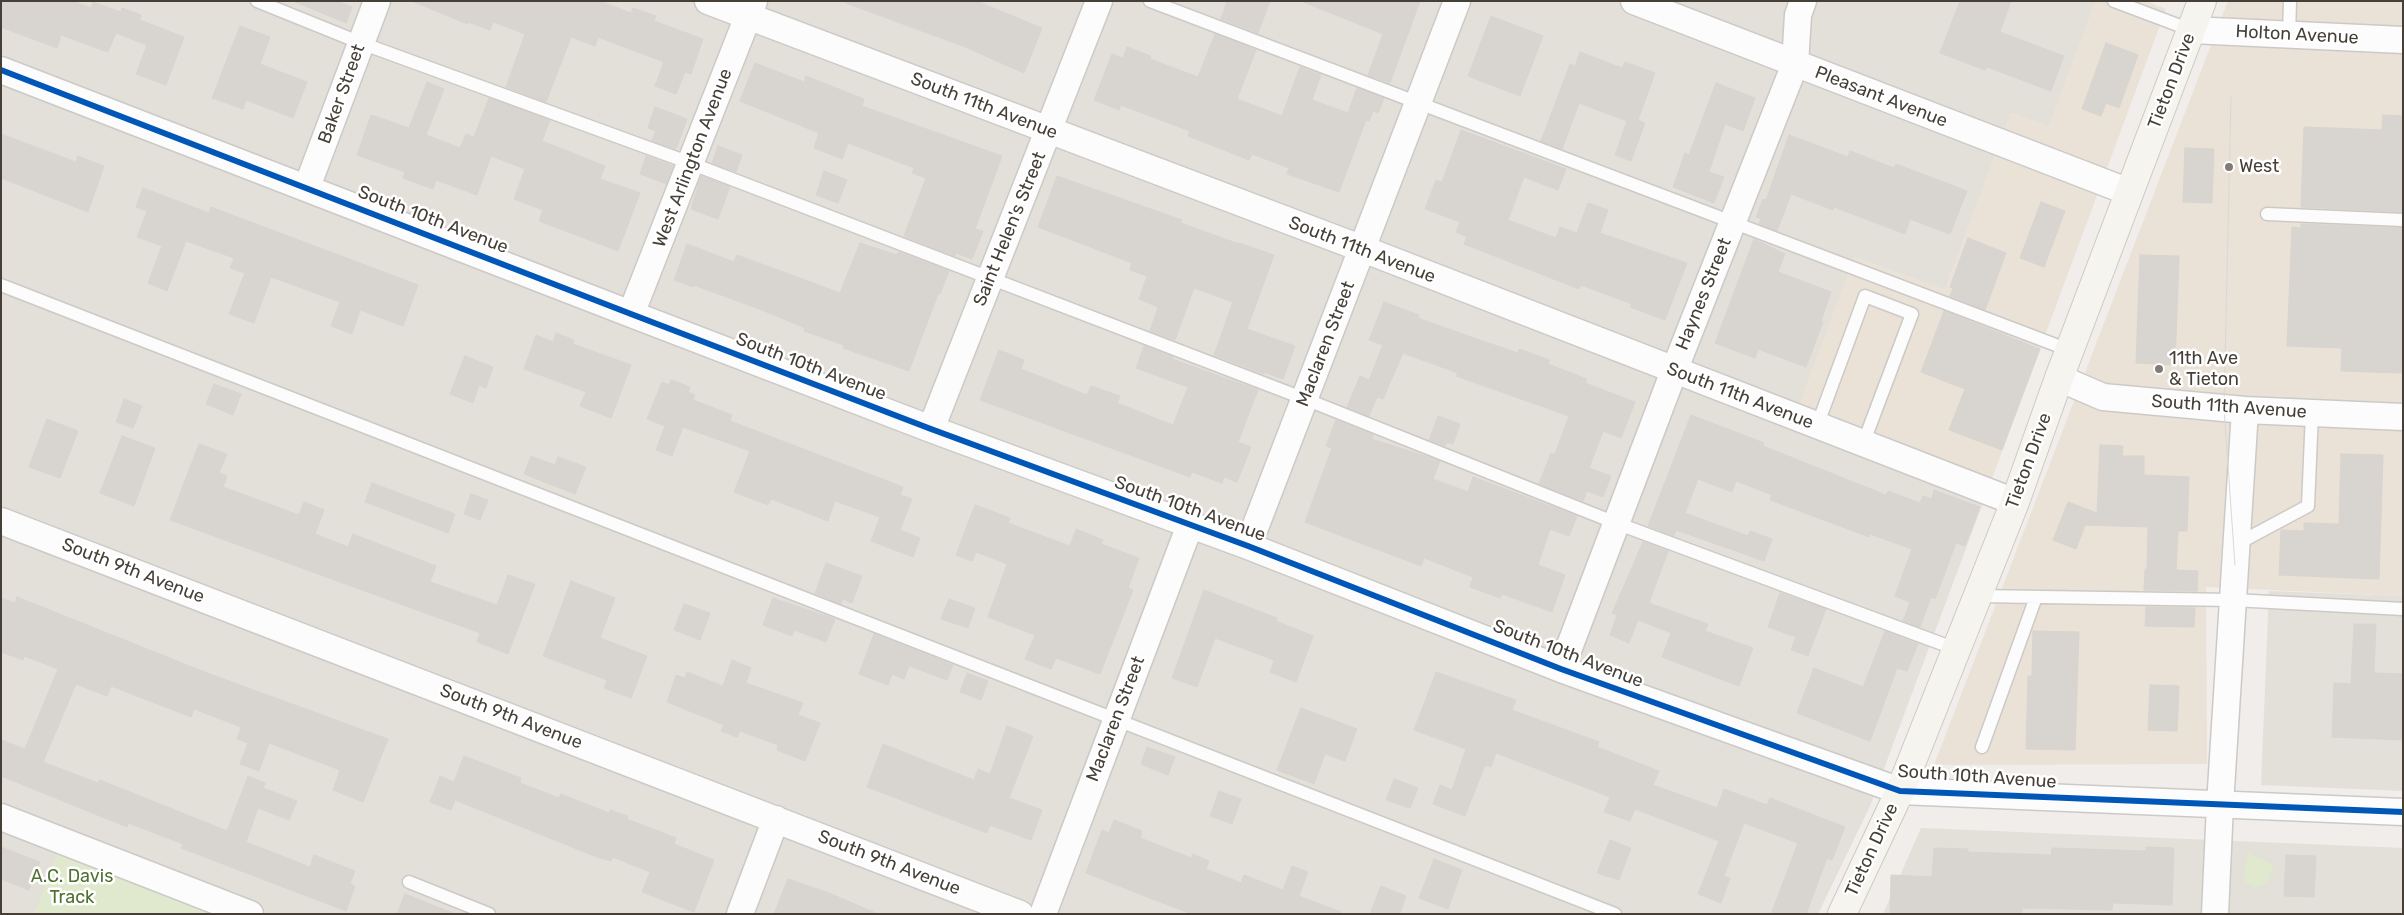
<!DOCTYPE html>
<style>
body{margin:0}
#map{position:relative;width:2404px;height:915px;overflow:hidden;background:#f0edea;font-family:Rubik,sans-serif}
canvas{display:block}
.frame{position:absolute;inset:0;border:2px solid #453f37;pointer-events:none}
</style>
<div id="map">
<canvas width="2404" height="915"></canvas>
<div class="frame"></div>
</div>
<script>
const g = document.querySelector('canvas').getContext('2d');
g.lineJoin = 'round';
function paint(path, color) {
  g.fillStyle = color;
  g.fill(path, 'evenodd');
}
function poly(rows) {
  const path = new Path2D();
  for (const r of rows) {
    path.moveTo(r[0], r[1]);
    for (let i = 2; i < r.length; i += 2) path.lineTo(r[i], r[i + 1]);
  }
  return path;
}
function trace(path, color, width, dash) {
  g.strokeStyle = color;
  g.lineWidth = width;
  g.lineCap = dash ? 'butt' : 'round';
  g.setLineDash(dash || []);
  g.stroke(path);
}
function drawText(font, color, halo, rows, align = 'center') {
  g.font = font + ' Rubik,sans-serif';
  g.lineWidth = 5;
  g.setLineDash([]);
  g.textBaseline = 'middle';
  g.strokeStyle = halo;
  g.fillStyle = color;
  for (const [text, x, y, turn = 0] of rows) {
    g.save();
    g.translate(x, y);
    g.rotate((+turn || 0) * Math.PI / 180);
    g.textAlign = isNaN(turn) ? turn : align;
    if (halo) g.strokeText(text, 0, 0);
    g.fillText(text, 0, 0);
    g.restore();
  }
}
paint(poly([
 [1,1,2096,1,2049,127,2011,113,1945,290,1854,257,1984,500,1870,806,1818,914,1,914],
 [2269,591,2403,596,2403,791,2261,785],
 [1921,828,2403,848,2403,914,1883,914]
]), '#e3dfd9');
paint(poly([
 [2096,1,2146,1,2166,9,1984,500,1790,428,1854,257,1945,290,2011,113,2049,127],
 [2228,1,2403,1,2403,596,2206,587,2207,764,1934,765]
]), '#eae1d7');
paint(poly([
 [2248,853,2274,865,2267,883,2255,888,2243,880],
 [57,854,218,914,34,914]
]), '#e0e8cd');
const building = poly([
 [1,1,72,1,91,8,93,2,121,12,122,8,141,15,140,20,184,37,166,85,136,74,147,45,116,33,108,52,61,35,57,48,1,27,1,1],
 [293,1,337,1,352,7,346,23,293,1],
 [412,1,599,1,631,13,633,8,656,16,654,21,703,39,691,74,685,72,676,94,655,86,664,62,598,37,595,46,571,37,546,102,506,87,525,34,493,22,490,30,468,22,467,24,412,1],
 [846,1,976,1,1042,28,1024,73,965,47,846,3,846,1],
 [1227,1,1270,1,1258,33,1221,19,1227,1],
 [1301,1,1420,1,1390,83,1368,75,1383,34,1301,1],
 [1960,1,2011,1,2000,32,2064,56,2051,91,1987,67,1985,70,1940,53,1960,1],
 [1491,16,1543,36,1520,96,1468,76,1491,16],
 [240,26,270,37,260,64,307,82,293,118,246,100,243,109,212,98,240,26],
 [1215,34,1256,50,1237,99,1282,116,1300,67,1321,75,1312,100,1348,113,1357,88,1384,98,1378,113,1373,111,1369,121,1366,120,1339,192,1287,174,1289,168,1252,154,1249,160,1188,136,1190,131,1121,105,1119,110,1094,100,1112,54,1123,58,1127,47,1151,56,1150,59,1198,77,1215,34],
 [2106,43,2138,55,2119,108,2106,103,2101,116,2082,109,2106,43],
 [1580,52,1622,68,1625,62,1655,73,1638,120,1645,123,1631,161,1615,155,1627,121,1579,103,1562,149,1541,141,1570,64,1575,66,1580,52],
 [755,63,804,82,806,76,826,84,864,99,862,106,1002,156,975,229,983,231,972,259,956,253,955,256,904,236,926,178,912,173,914,168,848,143,842,159,814,148,819,133,740,101,755,63],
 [427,82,444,89,426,135,460,148,466,134,474,137,489,98,550,120,542,141,605,166,600,179,640,193,618,251,539,221,543,210,514,199,525,169,491,156,477,195,436,180,433,189,403,178,405,172,357,155,371,115,409,128,427,82],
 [1716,83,1755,98,1743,131,1725,124,1709,172,1724,177,1714,203,1673,187,1685,153,1689,155,1716,83],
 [655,107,687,119,676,149,652,141,656,131,648,128,655,107],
 [2383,115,2402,116,2403,212,2301,207,2304,127,2382,130,2383,115],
 [1461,130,1566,169,1558,190,1524,177,1508,220,1556,238,1560,227,1577,233,1588,203,1608,210,1600,233,1687,263,1665,320,1630,307,1632,304,1581,285,1579,289,1464,244,1467,237,1456,232,1460,222,1425,209,1436,180,1442,182,1461,130],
 [1,134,76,162,78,156,104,166,88,212,1,178,1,134],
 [1789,135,1848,157,1850,151,1894,168,1896,164,1967,191,1950,234,1910,219,1905,234,1834,207,1833,210,1791,194,1777,231,1759,224,1761,219,1756,217,1763,199,1766,200,1789,135],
 [718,146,742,155,736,172,712,163,718,146],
 [2185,148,2214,149,2212,203,2183,202,2185,148],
 [646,156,673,166,666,184,640,174,646,156],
 [824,171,847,180,838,203,816,195,824,171],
 [701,176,730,187,718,219,691,209,701,176],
 [1057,176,1182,220,1181,223,1239,244,1239,243,1274,255,1247,329,1295,346,1283,379,1264,372,1264,374,1214,355,1233,302,1194,288,1175,340,1150,331,1158,307,1139,299,1147,276,1130,270,1132,263,1038,227,1057,176],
 [143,188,209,213,211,207,418,285,403,326,360,310,352,334,331,326,340,302,271,277,254,323,229,314,245,273,230,268,234,258,186,241,167,291,148,283,162,246,137,237,147,211,136,207,143,188],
 [2041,202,2065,211,2044,267,2020,258,2041,202],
 [2301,224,2403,228,2403,373,2341,371,2342,348,2287,346,2292,227,2301,228,2301,224],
 [1968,238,2006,253,1985,310,1950,296,1953,288,1950,287,1968,238],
 [1754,239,1785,254,1778,272,1831,292,1821,321,1823,322,1806,367,1758,349,1755,358,1715,343,1754,239],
 [860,243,897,255,898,252,949,271,940,294,938,294,909,371,843,348,844,345,804,331,805,328,762,310,694,285,693,287,674,280,687,244,734,262,737,255,840,293,860,243],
 [2140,255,2179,256,2175,365,2136,363,2140,255],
 [1384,302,1419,315,1418,318,1471,337,1518,353,1519,349,1550,360,1548,364,1587,379,1585,383,1635,402,1621,438,1603,431,1589,468,1611,476,1603,497,1587,491,1583,501,1539,484,1551,453,1555,454,1569,416,1456,376,1458,373,1403,353,1383,399,1377,397,1369,416,1347,407,1360,376,1369,380,1383,345,1369,340,1384,302],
 [1944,311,2040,349,2002,450,1949,430,1965,389,1921,372,1944,311],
 [556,333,574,340,573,344,631,365,611,418,580,406,586,392,524,369,536,335,553,342,556,333],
 [1144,346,1173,357,1172,359,1258,390,1238,442,1251,447,1237,482,1224,477,1222,483,1192,472,1190,477,980,400,999,350,1024,360,1021,369,1087,395,1091,386,1120,396,1117,403,1173,425,1188,387,1136,368,1144,346],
 [465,356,493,367,486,388,479,385,473,403,450,394,465,356],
 [671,380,690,387,688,392,695,395,693,400,732,415,730,421,903,487,900,495,912,499,900,530,920,538,913,557,871,541,880,517,835,501,828,521,771,499,768,505,734,492,750,451,683,427,672,456,656,450,665,426,647,419,662,382,669,385,671,380],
 [214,384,241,394,233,415,206,404,214,384],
 [124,399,142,406,133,428,116,422,124,399],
 [1691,415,1764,443,1763,446,1886,495,1888,491,1920,503,1923,496,1932,499,1934,490,1980,507,1965,546,1956,543,1935,599,1931,597,1920,627,1903,621,1910,602,1895,596,1912,549,1870,534,1869,537,1770,500,1772,495,1736,481,1732,492,1698,479,1685,513,1748,536,1750,531,1772,539,1764,561,1676,530,1674,536,1648,526,1691,415],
 [1438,416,1460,424,1453,444,1447,442,1445,446,1429,440,1438,416],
 [47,419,78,431,60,478,29,467,47,419],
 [1336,420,1373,435,1372,439,1440,461,1433,479,1468,492,1473,477,1577,516,1569,536,1550,529,1538,565,1565,575,1552,612,1502,594,1500,598,1470,587,1473,577,1424,558,1421,566,1305,522,1332,448,1326,446,1336,420],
 [122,436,155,448,134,506,100,493,122,436],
 [199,444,227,454,219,473,227,476,223,487,299,515,304,502,324,510,315,534,348,547,353,534,436,566,430,582,497,605,508,575,535,584,508,654,477,642,480,633,170,520,199,444],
 [2100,445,2123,446,2122,456,2144,456,2144,475,2189,477,2187,531,2178,531,2176,570,2198,571,2197,591,2144,590,2145,569,2147,569,2148,527,2085,525,2076,549,2053,540,2068,502,2097,513,2100,445],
 [2341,454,2383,455,2379,579,2279,575,2281,530,2304,531,2304,523,2339,524,2341,454],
 [531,456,555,465,558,457,586,467,575,494,524,474,531,456],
 [372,483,455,514,448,533,365,502,372,483],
 [471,494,488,500,480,520,464,514,471,494],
 [975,505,1010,518,1008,523,1070,546,1076,529,1103,540,1101,544,1139,558,1128,588,1133,590,1100,674,1056,658,1051,669,1025,659,1035,635,988,617,1007,564,976,552,972,561,956,555,975,505],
 [1643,542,1668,551,1649,603,1708,624,1705,631,1753,648,1739,686,1662,657,1671,633,1638,620,1629,643,1610,635,1617,615,1612,613,1643,542],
 [826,563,862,576,852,603,843,599,841,604,815,593,826,563],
 [571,581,615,598,600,638,647,656,631,698,604,688,607,680,543,656,571,581],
 [1204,590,1277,618,1276,621,1313,636,1296,682,1270,672,1274,660,1215,638,1197,687,1172,678,1204,590],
 [1780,593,1826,609,1808,656,1791,650,1796,637,1768,627,1780,593],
 [17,597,207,673,388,739,363,802,333,790,340,770,269,743,259,771,240,764,248,743,237,739,241,727,194,709,191,717,111,686,107,696,76,684,43,762,98,783,100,780,227,831,248,776,265,783,263,788,297,801,289,820,258,808,246,842,310,867,314,855,355,871,350,884,355,886,346,911,181,848,183,844,128,823,127,827,1,776,1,740,25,749,58,669,24,656,23,660,1,652,1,598,15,603,17,597],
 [773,598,835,619,826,642,794,630,792,636,763,625,773,598],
 [949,599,975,608,968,628,941,619,949,599],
 [684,604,710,613,700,640,674,630,684,604],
 [2146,607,2195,608,2194,627,2145,626,2146,607],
 [2354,624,2376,624,2374,673,2403,674,2403,740,2332,737,2334,683,2351,684,2354,624],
 [1885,631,1918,644,1907,671,1897,668,1870,741,1797,713,1814,668,1863,687,1885,631],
 [2033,631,2079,632,2075,750,2026,749,2028,676,2032,676,2033,631],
 [874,634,953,665,947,680,909,666,904,679,892,674,888,685,859,674,874,634],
 [732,660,751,668,746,683,803,703,798,715,820,723,805,761,777,750,778,745,740,731,737,737,721,731,724,725,667,702,676,675,685,678,687,672,723,686,732,660],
 [1436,672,1516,700,1512,710,1599,742,1597,747,1659,771,1653,785,1717,808,1724,789,1767,805,1770,798,1845,827,1832,860,1827,858,1806,914,1771,914,1798,843,1744,823,1724,876,1730,878,1721,903,1698,894,1719,841,1635,809,1630,821,1604,812,1610,797,1496,753,1491,767,1485,765,1465,816,1433,804,1440,785,1452,790,1466,749,1414,730,1436,672],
 [967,673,988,681,981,700,960,692,967,673],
 [2150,685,2179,686,2177,731,2148,730,2150,685],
 [1301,708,1357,729,1345,761,1325,754,1314,784,1277,770,1301,708],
 [1007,726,1033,736,1009,798,1042,810,1031,840,990,825,987,833,867,787,883,744,974,780,978,769,990,774,1007,726],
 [1147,747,1175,757,1168,775,1141,764,1147,747],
 [464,756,521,778,520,783,559,798,561,794,609,813,610,810,628,816,627,819,676,838,674,844,714,860,694,912,642,892,650,872,613,857,611,861,597,857,455,800,451,810,430,802,440,776,454,782,464,756],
 [1394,779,1418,788,1410,808,1386,800,1394,779],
 [1219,791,1241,799,1232,824,1210,816,1219,791],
 [1114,820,1142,831,1140,838,1192,858,1193,854,1209,861,1206,869,1241,883,1244,875,1283,890,1292,866,1308,872,1299,896,1341,912,1341,914,1191,914,1086,873,1102,830,1109,833,1114,820],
 [1610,840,1631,848,1619,880,1597,873,1610,840],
 [1,847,40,862,29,890,1,879,1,847],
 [2146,847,2174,848,2172,905,2113,903,2112,910,2022,908,2022,914,1890,914,1891,875,1932,877,1934,848,1968,849,1968,852,2051,855,2052,848,2146,851,2146,847],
 [2286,855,2316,856,2314,897,2284,896,2286,855],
 [1434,859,1462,870,1448,909,1419,898,1434,859],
 [788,879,829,893,878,914,774,914,788,879],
 [1381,886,1406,896,1400,914,1370,914,1381,886],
 [405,894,453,913,453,914,397,914,405,894]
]);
paint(building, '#d8d5d1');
trace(building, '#d8d4d0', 1);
const service = poly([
 [257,1,361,43,690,163,1305,399,1616,523,1956,649],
 [1150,1,2069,350],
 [2114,1,2191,30],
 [2289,35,2290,1],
 [2267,214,2403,220],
 [1,285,1615,914],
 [1817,426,1865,296,1912,314,1863,444],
 [2237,544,2308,506,2312,413],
 [1977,596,2233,600,2403,609],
 [1982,747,2036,597],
 [409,882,489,914]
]);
const minor = poly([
 [708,1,1363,249,2015,502],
 [1634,1,2129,192],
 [2191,30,2403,40],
 [1,70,631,314,931,429,1248,546,1561,669,1900,791,2403,812],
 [307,187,377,1],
 [631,314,754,1],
 [2059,378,2103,397,2245,410,2403,417],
 [931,429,1099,1],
 [1,521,1020,914],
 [1248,546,1457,1],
 [1561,669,1674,371,1795,64,1798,15,1803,1],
 [1,817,250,914],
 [740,914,776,819],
 [1043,914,1190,525],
 [2215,914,2220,805,2245,410]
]);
const secondary = poly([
 [1842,914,1900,791,2015,502,2059,378,2202,1]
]);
trace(service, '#cccac7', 15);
trace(minor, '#cccac7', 29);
trace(secondary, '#cec9c2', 30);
trace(service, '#fdfcfc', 12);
trace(minor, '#fdfcfc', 26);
trace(secondary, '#f6f4ef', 28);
trace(poly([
 [2231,97,2224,408,2235,565]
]), '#d9d9d8', 1);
trace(poly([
 [1,70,631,314,931,429,1248,546,1561,669,1900,791,2403,812]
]), '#0057b8', 6);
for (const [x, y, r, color] of [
 [2229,167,5,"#817c76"],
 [2159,369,5,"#817c76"]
]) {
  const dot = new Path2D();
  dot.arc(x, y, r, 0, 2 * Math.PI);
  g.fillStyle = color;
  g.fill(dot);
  trace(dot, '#fff', 2);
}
drawText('18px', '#453f37', '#fff', [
 ["Holton Avenue",2297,35,3],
 ["Tieton Drive",2172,81,-69],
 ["Baker Street",342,94,-70],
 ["Pleasant Avenue",1881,97,21],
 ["South 11th Avenue",984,106,21],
 ["West Arlington Avenue",693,158,-69],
 ["South 10th Avenue",433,220,21],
 ["Saint Helen's Street",1010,229,-68],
 ["South 11th Avenue",1362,250,21],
 ["Haynes Street",1704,294,-68],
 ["Maclaren Street",1326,344,-69],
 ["South 10th Avenue",811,367,21],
 ["South 11th Avenue",1740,396,21],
 ["South 11th Avenue",2229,407,4],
 ["Tieton Drive",2029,461,-70],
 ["South 10th Avenue",1190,509,20],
 ["South 9th Avenue",133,571,21],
 ["South 10th Avenue",1568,654,21],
 ["South 9th Avenue",511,717,21],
 ["Maclaren Street",1116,719,-69],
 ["South 10th Avenue",1977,777,4],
 ["Tieton Drive",1872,850,-65],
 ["South 9th Avenue",889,863,21]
]);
drawText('18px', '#453f37', '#fff', [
 ["West",2239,167],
 ["11th Ave",2169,359],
 ["& Tieton",2169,380]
], 'left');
drawText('18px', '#4f7130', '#fff', [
 ["A.C. Davis",72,877],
 ["Track",72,898]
]);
</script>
